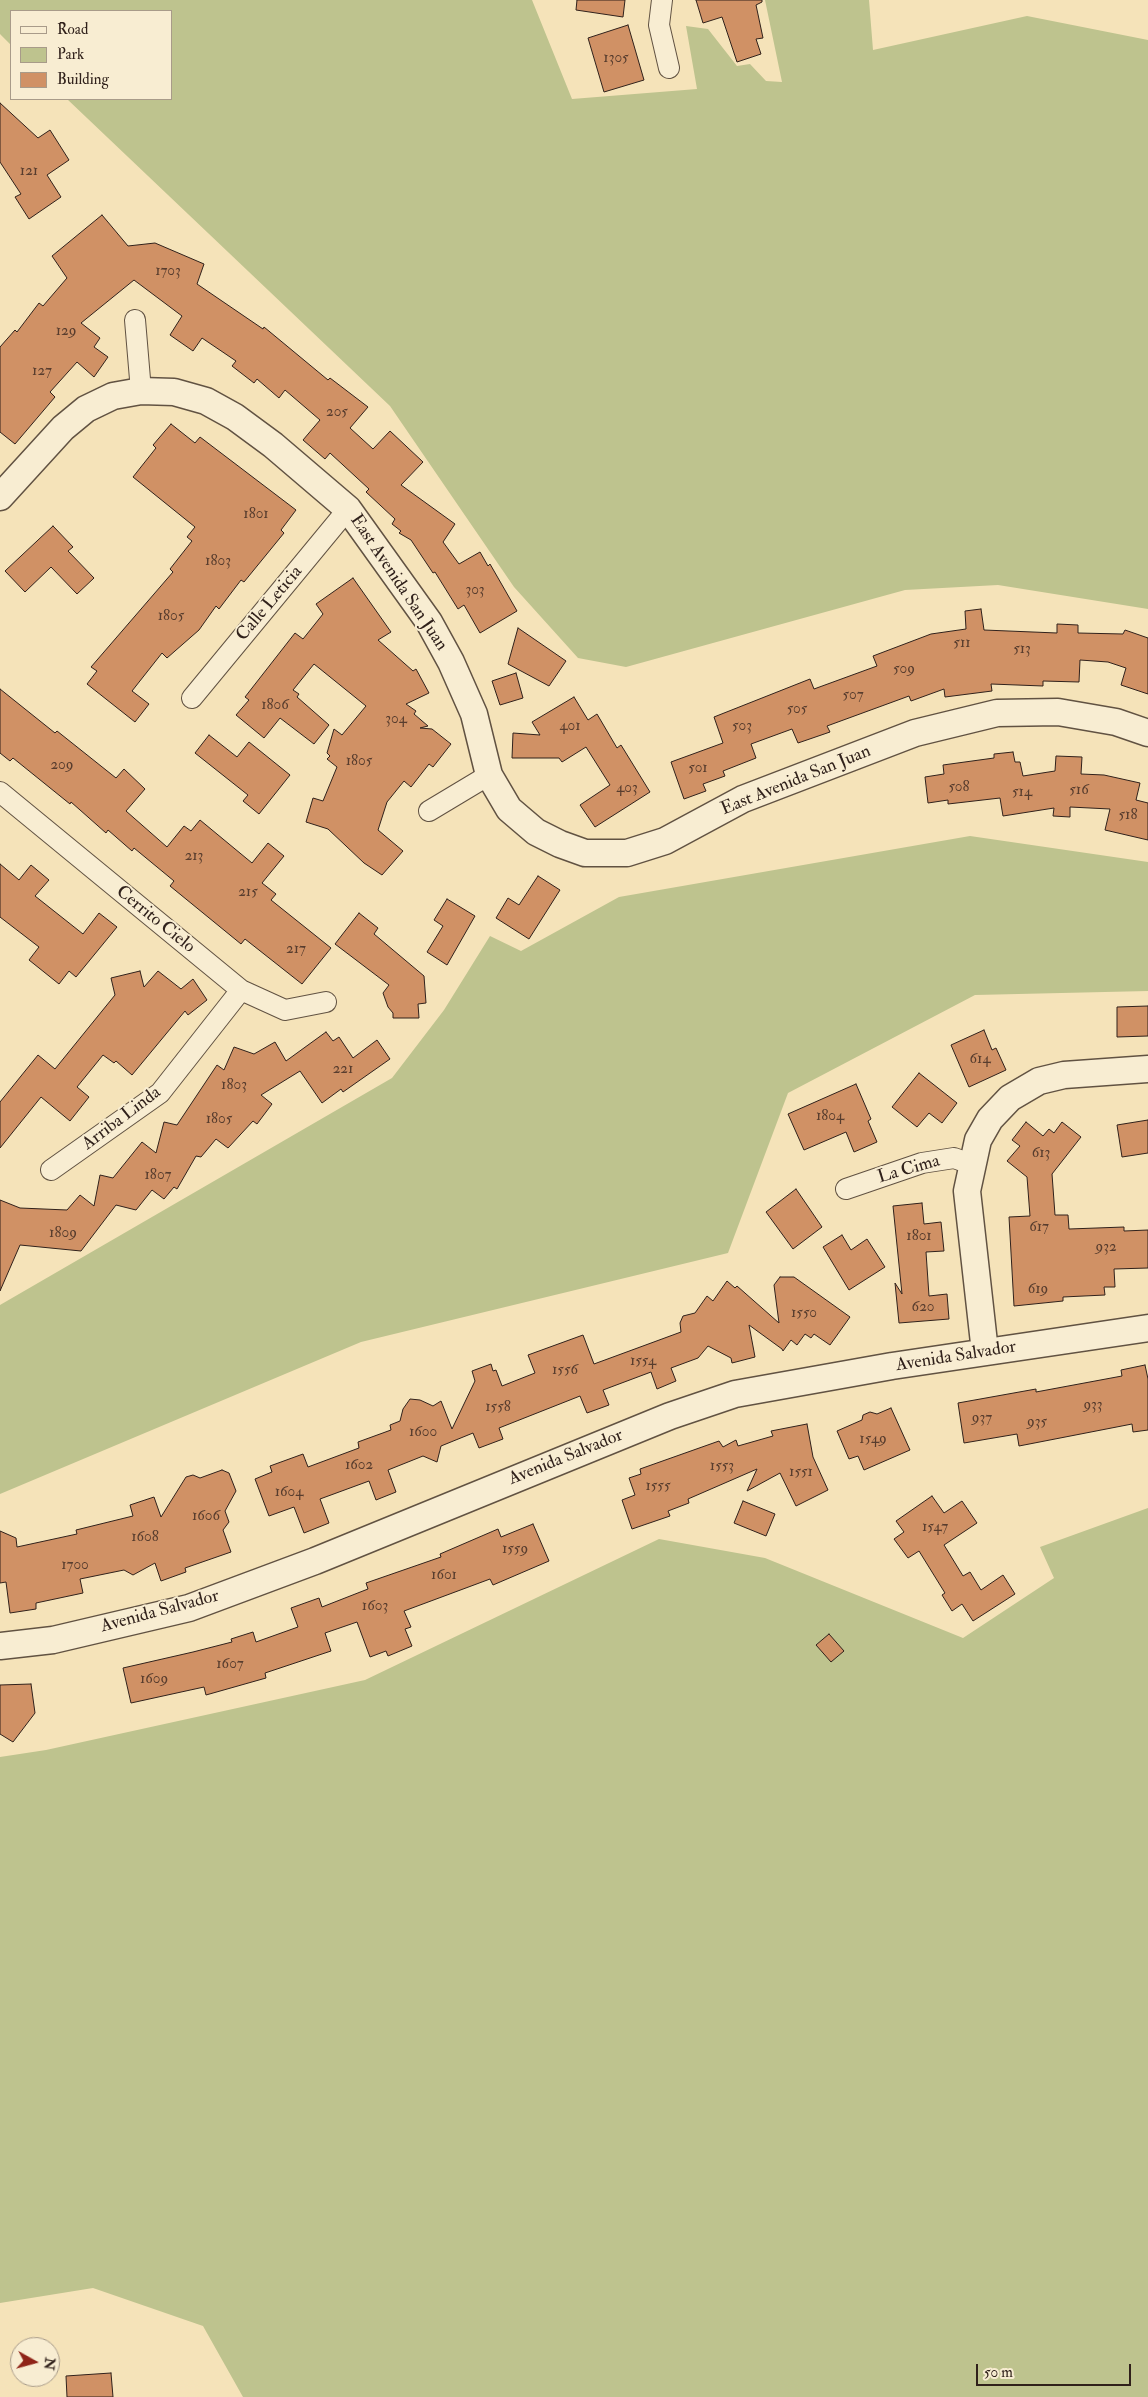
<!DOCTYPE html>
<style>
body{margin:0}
#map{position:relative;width:1148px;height:2397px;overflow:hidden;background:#f5e3b9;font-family:"IM FELL Double Pica",serif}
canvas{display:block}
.legend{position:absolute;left:10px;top:10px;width:162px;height:90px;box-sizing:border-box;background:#f8edd2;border:1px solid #a89b89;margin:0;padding:6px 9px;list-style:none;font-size:15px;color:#30211b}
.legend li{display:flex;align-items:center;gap:10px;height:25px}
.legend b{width:25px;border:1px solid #a89b89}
.north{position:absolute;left:10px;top:2337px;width:50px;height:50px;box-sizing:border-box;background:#f8edd2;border:1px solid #a89b89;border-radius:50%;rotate:97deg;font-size:14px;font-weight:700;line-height:20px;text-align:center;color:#30211b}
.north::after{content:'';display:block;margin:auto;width:18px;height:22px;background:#8f2418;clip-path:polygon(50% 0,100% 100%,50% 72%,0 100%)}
.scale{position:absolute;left:976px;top:2364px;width:155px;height:22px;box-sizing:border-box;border:2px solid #30211b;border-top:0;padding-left:6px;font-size:15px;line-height:18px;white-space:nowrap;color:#30211b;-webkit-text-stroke:4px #f8edd2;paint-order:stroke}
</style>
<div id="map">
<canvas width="1148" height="2397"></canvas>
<ul class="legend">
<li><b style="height:6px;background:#f8edd2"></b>Road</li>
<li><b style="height:14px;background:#bec38e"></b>Park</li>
<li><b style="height:14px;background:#d09165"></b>Building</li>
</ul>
<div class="north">N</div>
<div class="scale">50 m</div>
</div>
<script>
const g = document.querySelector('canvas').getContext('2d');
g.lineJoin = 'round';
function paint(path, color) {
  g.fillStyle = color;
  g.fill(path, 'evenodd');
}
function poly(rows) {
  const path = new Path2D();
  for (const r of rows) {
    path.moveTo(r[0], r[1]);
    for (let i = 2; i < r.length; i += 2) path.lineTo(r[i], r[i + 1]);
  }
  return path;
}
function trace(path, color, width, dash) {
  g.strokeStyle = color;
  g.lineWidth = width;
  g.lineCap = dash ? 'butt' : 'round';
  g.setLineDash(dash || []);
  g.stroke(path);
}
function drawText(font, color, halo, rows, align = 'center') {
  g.font = font + ' "IM FELL Double Pica",serif';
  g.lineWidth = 4;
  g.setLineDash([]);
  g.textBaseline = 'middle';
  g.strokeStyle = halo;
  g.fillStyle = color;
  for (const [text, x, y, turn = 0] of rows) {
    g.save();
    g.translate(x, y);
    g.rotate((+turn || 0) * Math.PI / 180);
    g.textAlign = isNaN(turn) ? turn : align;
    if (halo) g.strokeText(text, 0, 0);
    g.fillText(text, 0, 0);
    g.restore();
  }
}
paint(poly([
 [0,0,532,0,572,99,697,89,686,26,708,29,737,66,750,64,766,81,782,82,765,0,869,0,873,50,1027,16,1148,40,1148,609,998,585,905,590,626,667,578,658,514,587,390,406,67,99,171,99,171,11,11,11,11,45,0,34],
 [970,836,1148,862,1148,991,975,995,788,1093,728,1253,361,1342,0,1494,0,1305,392,1078,444,1010,490,936,521,951,619,897],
 [1148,1508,1148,2397,243,2397,203,2326,93,2288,0,2303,0,1757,46,1750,365,1680,659,1539,765,1558,963,1638,1054,1578,1040,1547]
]), '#bec38e');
const building = poly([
 [577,0,625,0,623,17,576,10,577,0],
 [696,0,762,0,762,2,756,5,763,38,756,39,761,54,737,62,722,17,703,23,696,0],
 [628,25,644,80,604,92,588,38,628,25],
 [0,103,38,138,50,130,69,160,47,175,61,197,29,219,15,197,21,194,0,162,0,103],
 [102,215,128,246,155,243,204,264,197,284,263,329,264,327,328,380,330,378,368,407,350,428,373,449,390,431,423,462,401,485,455,524,443,542,459,564,480,552,488,566,490,564,517,611,480,633,464,605,458,609,435,572,433,573,411,540,399,533,401,531,392,524,395,519,366,492,369,489,330,453,325,459,303,440,320,420,285,390,279,398,257,379,254,383,232,366,236,361,202,338,193,351,170,335,182,316,134,280,81,323,100,338,94,347,108,357,94,377,77,362,50,392,55,397,15,444,0,432,0,347,15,330,17,332,39,303,43,306,67,278,52,256,102,215],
 [171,424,195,443,200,437,296,510,281,530,284,533,244,582,241,580,219,609,216,606,199,630,167,658,162,653,132,691,149,704,135,722,87,684,97,671,91,667,173,572,170,569,192,541,187,537,195,527,133,477,156,448,153,445,171,424],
 [53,526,73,547,68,551,94,578,77,594,51,567,25,592,5,571,53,526],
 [353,578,391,632,378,640,413,671,416,669,429,693,406,704,416,711,414,714,428,726,420,728,432,729,451,744,433,767,429,764,411,787,404,781,387,802,378,830,403,851,382,875,364,863,328,829,306,822,313,798,323,801,337,767,327,759,330,756,327,753,334,729,342,735,366,706,314,664,293,690,299,694,297,697,329,725,314,744,280,718,264,738,236,715,249,700,245,697,295,633,303,639,323,614,316,604,353,578],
 [981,609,984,630,1057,633,1057,624,1078,625,1078,633,1123,634,1125,630,1148,638,1148,694,1121,685,1126,668,1108,662,1080,660,1079,682,1043,681,1043,686,991,684,992,691,945,697,944,689,911,701,909,696,827,726,830,732,798,743,792,729,751,744,756,758,723,771,725,776,703,784,706,791,684,799,671,762,723,743,714,717,810,679,814,689,877,666,873,656,931,634,966,629,965,611,981,609],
 [518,628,566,661,549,686,508,664,518,628],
 [516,673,523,698,500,705,492,681,516,673],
 [0,689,55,733,57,731,116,778,124,769,145,789,126,811,167,847,184,826,191,831,200,820,252,863,268,843,284,856,262,883,276,894,271,900,331,948,302,984,245,939,241,944,170,886,174,881,134,848,132,851,108,830,106,833,71,802,70,804,13,758,10,761,0,753,0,689],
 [574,697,588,720,597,714,617,748,621,745,650,792,595,827,580,805,610,785,586,747,562,762,559,758,512,758,513,733,540,735,532,722,574,697],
 [209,735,237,757,249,742,290,775,259,814,243,801,248,795,195,753,209,735],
 [1013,752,1015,762,1020,762,1023,776,1055,771,1056,756,1082,757,1081,774,1104,775,1140,783,1136,800,1148,803,1148,840,1105,830,1110,809,1070,807,1070,817,1053,816,1054,808,1003,816,1000,798,948,804,948,800,928,803,925,777,944,774,943,765,994,758,994,754,1013,752],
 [0,864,19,880,31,865,49,880,35,896,83,934,99,913,117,927,76,977,69,971,59,984,29,960,39,947,0,917,0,864],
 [538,876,560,890,529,939,496,918,508,898,519,905,538,876],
 [447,899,475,916,447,965,427,952,443,926,434,920,447,899],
 [359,913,378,928,374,934,424,976,426,1003,418,1004,419,1018,393,1018,393,1013,388,1007,383,993,389,985,335,944,359,913],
 [140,971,144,987,158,971,181,989,193,979,207,1000,188,1015,185,1011,132,1075,116,1061,114,1063,103,1055,77,1087,89,1097,70,1121,41,1097,0,1148,0,1102,38,1055,55,1069,115,995,111,978,140,971],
 [1148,1006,1148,1036,1117,1037,1117,1007,1148,1006],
 [984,1030,992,1050,996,1048,1006,1070,969,1087,951,1045,984,1030],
 [326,1032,333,1041,339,1037,353,1058,377,1040,390,1059,343,1092,341,1089,322,1103,300,1071,261,1095,272,1104,257,1124,253,1121,228,1148,216,1139,201,1157,196,1156,177,1189,174,1187,164,1199,152,1190,136,1210,116,1205,81,1251,20,1245,0,1291,0,1200,20,1208,67,1210,80,1195,94,1206,100,1175,113,1178,142,1142,156,1153,164,1122,177,1125,217,1065,224,1070,234,1047,254,1054,275,1042,286,1061,326,1032],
 [919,1073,957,1103,942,1123,929,1113,917,1127,892,1107,919,1073],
 [856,1084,871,1119,868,1121,877,1142,854,1152,846,1132,804,1150,788,1114,856,1084],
 [1148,1120,1148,1153,1122,1157,1117,1125,1148,1120],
 [1026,1122,1043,1136,1049,1129,1054,1133,1062,1122,1081,1137,1052,1174,1055,1215,1068,1215,1069,1229,1124,1227,1124,1231,1148,1230,1148,1268,1114,1269,1115,1287,1104,1287,1105,1295,1063,1297,1063,1301,1014,1306,1009,1217,1030,1216,1027,1177,1007,1161,1020,1146,1012,1140,1026,1122],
 [796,1189,822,1227,793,1249,766,1212,796,1189],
 [922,1203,924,1224,941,1222,944,1251,926,1252,929,1296,947,1294,949,1319,899,1323,895,1283,902,1294,893,1206,922,1203],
 [842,1235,851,1250,867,1239,885,1267,849,1290,823,1247,842,1235],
 [780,1277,794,1277,850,1317,830,1345,814,1334,811,1338,805,1334,797,1345,791,1340,783,1351,782,1349,749,1325,755,1357,732,1363,731,1358,708,1346,698,1358,671,1368,676,1381,657,1389,651,1372,603,1390,609,1405,587,1413,580,1396,499,1428,503,1439,479,1448,473,1433,441,1446,437,1462,423,1456,388,1470,396,1492,376,1500,369,1481,320,1499,329,1523,304,1533,294,1507,269,1516,255,1479,272,1472,270,1466,303,1454,308,1467,359,1448,358,1442,391,1430,390,1425,400,1421,403,1409,410,1399,420,1400,433,1406,441,1401,452,1429,475,1381,472,1371,491,1364,493,1371,496,1370,502,1386,535,1373,528,1355,583,1335,594,1364,681,1332,680,1323,683,1316,695,1313,707,1296,713,1301,727,1281,735,1288,737,1286,779,1323,774,1285,780,1277],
 [1145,1365,1148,1379,1148,1430,1133,1432,1132,1424,1019,1446,1017,1434,964,1443,958,1403,1036,1389,1036,1392,1122,1376,1121,1370,1145,1365],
 [891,1408,910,1450,864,1470,858,1456,849,1459,837,1431,862,1420,863,1415,870,1412,877,1414,891,1408],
 [807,1424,813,1457,828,1490,796,1506,780,1473,747,1491,757,1469,688,1499,689,1503,668,1511,670,1516,632,1529,622,1500,635,1495,629,1478,641,1474,640,1469,719,1441,723,1447,736,1440,738,1446,773,1436,771,1431,807,1424],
 [222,1470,229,1473,236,1491,225,1511,229,1522,223,1530,231,1552,185,1568,186,1572,161,1581,155,1563,133,1575,124,1570,80,1579,83,1593,36,1603,36,1609,10,1613,6,1582,0,1583,0,1531,16,1538,17,1547,77,1534,76,1530,133,1516,130,1505,154,1497,161,1517,186,1477,193,1475,200,1478,222,1470],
 [932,1496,944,1513,962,1501,977,1523,944,1545,963,1576,970,1572,981,1590,1003,1575,1015,1594,973,1621,962,1604,952,1611,942,1595,945,1593,919,1551,908,1558,894,1539,904,1532,896,1521,932,1496],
 [743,1501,775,1514,766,1536,734,1523,743,1501],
 [533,1524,549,1561,493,1585,490,1579,404,1611,411,1627,405,1629,412,1646,388,1656,386,1651,370,1657,357,1622,325,1633,331,1651,265,1673,266,1678,206,1695,204,1687,131,1703,123,1668,193,1652,232,1642,231,1639,253,1632,256,1642,298,1627,291,1608,319,1598,322,1607,368,1589,366,1583,441,1557,440,1554,498,1529,501,1537,533,1524],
 [829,1634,844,1651,831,1662,816,1645,829,1634],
 [31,1684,35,1713,13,1742,0,1734,0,1685,31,1684],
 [111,2373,113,2397,67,2397,66,2376,111,2373]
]);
paint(building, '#d09165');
trace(building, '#30211b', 1);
const minor = poly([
 [662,0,659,25,669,68],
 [135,320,141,391],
 [192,698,348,509],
 [0,792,241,990,285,1010,326,1002],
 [429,811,489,775],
 [51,1170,160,1093,241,990],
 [846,1189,922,1163,954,1158,971,1164]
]);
const tertiary = poly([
 [0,497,63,428,86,409,113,396,141,391,174,392,206,401,235,417,273,445,348,509,429,622,451,662,474,714,489,775,509,809,536,832,560,844,585,853,627,853,665,841,743,799,915,733,997,713,1058,712,1116,722,1148,733],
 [985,1352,967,1191,978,1140,990,1119,1010,1098,1039,1081,1064,1075,1148,1069],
 [0,1646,53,1640,189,1608,315,1561,670,1416,735,1394,892,1366,1148,1328]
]);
trace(minor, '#615242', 22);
trace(tertiary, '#615242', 29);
trace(minor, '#f8edd2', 20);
trace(tertiary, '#f8edd2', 26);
drawText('15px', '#583d2e', null, [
 ["1305",616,59],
 ["121",29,172],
 ["1703",168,272],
 ["129",66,332],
 ["127",42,372],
 ["205",337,413],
 ["1801",256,515],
 ["1803",218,562],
 ["303",475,591],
 ["1805",171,617],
 ["511",962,644],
 ["513",1022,650],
 ["509",904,670],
 ["507",853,696],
 ["1806",275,706],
 ["505",797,710],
 ["304",396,720],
 ["401",570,727],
 ["503",742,727],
 ["1805",359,762],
 ["209",62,766],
 ["501",698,769],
 ["508",959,788],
 ["403",627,789],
 ["516",1079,791],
 ["514",1022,793],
 ["518",1128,816],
 ["213",194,857],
 ["215",248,893],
 ["217",296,950],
 ["614",980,1060],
 ["221",343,1070],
 ["1803",234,1086],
 ["1804",830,1117],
 ["1805",219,1120],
 ["613",1041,1154],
 ["1807",158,1176],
 ["617",1039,1228],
 ["1809",63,1234],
 ["1801",919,1237],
 ["932",1106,1248],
 ["619",1038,1290],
 ["620",923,1308],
 ["1550",804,1314],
 ["1554",643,1362],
 ["1556",565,1371],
 ["933",1093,1406],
 ["1558",498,1408],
 ["937",982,1419],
 ["935",1037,1423],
 ["1600",423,1433],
 ["1549",873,1440],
 ["1602",359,1466],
 ["1553",722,1467],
 ["1551",801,1473],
 ["1555",658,1487],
 ["1604",289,1493],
 ["1606",206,1517],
 ["1547",935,1528],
 ["1608",145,1538],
 ["1559",515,1550],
 ["1700",75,1566],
 ["1601",444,1576],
 ["1603",375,1607],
 ["1607",230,1665],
 ["1609",154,1680]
]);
drawText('18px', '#30211b', '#f8edd2', [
 ["East Avenida San Juan",398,583,56],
 ["Calle Leticia",270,604,-50],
 ["East Avenida San Juan",796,781,-22],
 ["Cerrito Cielo",155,920,39],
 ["Arriba Linda",122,1119,-37],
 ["La Cima",909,1170,-16],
 ["Avenida Salvador",956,1357,-9],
 ["Avenida Salvador",566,1458,-22],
 ["Avenida Salvador",160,1612,-15]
]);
</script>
